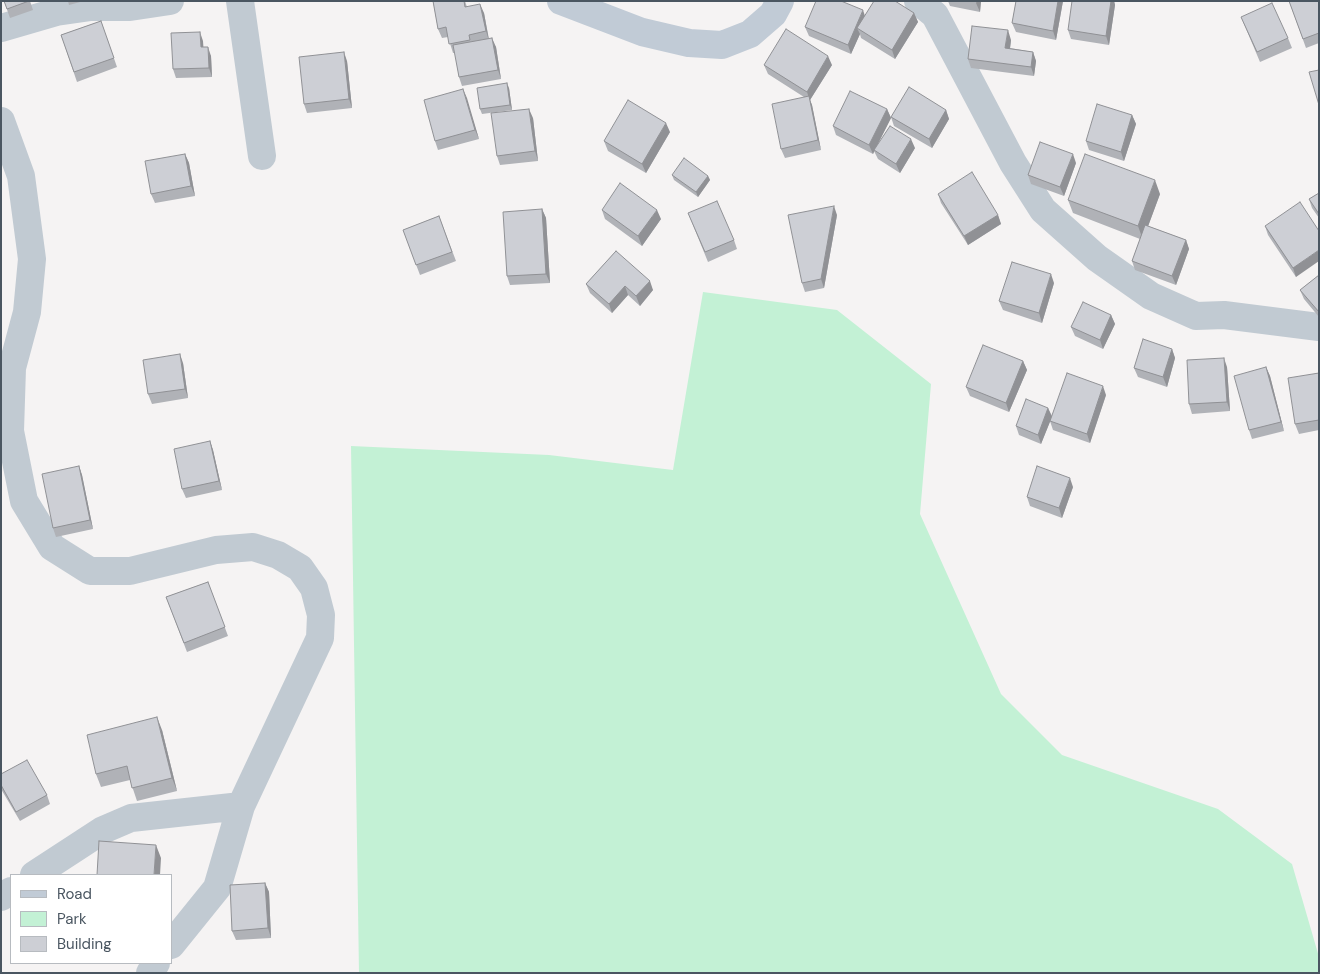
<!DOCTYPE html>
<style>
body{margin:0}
#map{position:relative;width:1320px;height:974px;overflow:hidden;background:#f5f3f3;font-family:"DM Sans",sans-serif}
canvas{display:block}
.frame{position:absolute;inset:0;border:2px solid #4a5661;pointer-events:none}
.legend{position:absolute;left:10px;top:874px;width:162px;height:90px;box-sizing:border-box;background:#fff;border:1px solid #b7bbc0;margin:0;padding:6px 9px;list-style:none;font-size:15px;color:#4a5661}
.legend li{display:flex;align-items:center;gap:10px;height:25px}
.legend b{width:25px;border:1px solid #b7bbc0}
</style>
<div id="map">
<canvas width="1320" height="974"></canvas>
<div class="frame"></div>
<ul class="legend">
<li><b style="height:6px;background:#c1cbd6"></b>Road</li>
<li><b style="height:14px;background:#c3f1d5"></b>Park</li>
<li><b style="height:14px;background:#cdcfd5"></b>Building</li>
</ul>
</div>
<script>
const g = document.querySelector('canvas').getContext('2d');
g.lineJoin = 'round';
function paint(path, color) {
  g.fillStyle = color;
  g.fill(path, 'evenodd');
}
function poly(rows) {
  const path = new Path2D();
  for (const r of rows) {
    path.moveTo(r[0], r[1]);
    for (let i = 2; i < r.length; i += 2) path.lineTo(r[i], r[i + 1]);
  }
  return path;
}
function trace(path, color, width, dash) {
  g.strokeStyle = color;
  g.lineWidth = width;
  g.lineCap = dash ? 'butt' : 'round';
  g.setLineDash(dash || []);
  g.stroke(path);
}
paint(poly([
 [703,292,837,310,931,384,920,514,1001,694,1062,755,1218,809,1292,864,1319,957,1319,973,359,973,351,446,549,455,673,470]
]), '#c3f1d5');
trace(poly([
 [240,1,262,156],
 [918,1,935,15,1013,163,1043,210,1097,258,1151,296,1196,316,1224,315,1319,327],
 [1,28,56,12,91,7,130,7,170,1],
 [1,121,21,176,32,259,27,312,12,368,10,431,24,501,52,547,90,571,130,571,216,550,253,547,278,555,300,568,314,588,321,615,320,638,241,806,217,888,171,945],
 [34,875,103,830,131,818,241,806],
 [1,897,11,891],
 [150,973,156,963]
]), '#c1cad2', 28);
trace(poly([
 [561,1,642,32,689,43,722,45,750,34,773,14,780,1]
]), '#c1cbd6', 28);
paint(poly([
 [4,1,30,1,33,10,10,18],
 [68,1,84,1,69,5],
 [433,1,465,1,467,7,484,13,489,39,496,47,501,79,462,86,459,77,455,53,453,53,448,37,442,38,438,29],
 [948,1,981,1,980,12,950,6],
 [1016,1,1063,1,1056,40,1016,32,1012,23],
 [1111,1,1114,1,1115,5,1109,45,1071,39,1068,30],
 [1289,1,1319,1,1319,43,1306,48],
 [914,13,918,22,895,59,861,38,860,34,851,54,809,36,805,27,865,16],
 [1241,17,1288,38,1292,48,1260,62],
 [101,21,117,67,77,82,61,35],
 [1011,40,1010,48,1033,52,1036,61,1034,76,971,68,968,59],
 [203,41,203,47,211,56,212,77,176,78,173,69],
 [347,61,352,108,307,113,304,104],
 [764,65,832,65,810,100,812,105,821,150,785,158,781,149,804,97,768,74],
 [509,88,512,110,482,114,480,109],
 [463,89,479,139,438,150,435,141],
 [887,109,891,118,876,147,915,148,900,173,878,159,874,151,873,154,836,135,833,126],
 [946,110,949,119,932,148,894,126,891,117],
 [1132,115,1136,124,1124,161,1089,150,1086,141],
 [533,118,538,161,500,165,497,156],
 [670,132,646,173,608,151,604,141],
 [185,154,189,163,195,196,155,203,151,194],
 [1076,163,1064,196,1031,184,1028,175],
 [672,175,708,176,710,180,698,197,674,180],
 [1319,193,1319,218,1312,208,1309,199],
 [938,194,998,215,1001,224,968,245,941,203],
 [1160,194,1148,226,1186,240,1189,249,1176,285,1135,270,1132,261,1140,239,1073,213,1068,200],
 [542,209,546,218,550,283,510,285,507,276],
 [602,210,661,219,642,246,605,219],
 [688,213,734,240,737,249,708,262],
 [837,215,824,288,805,292,802,283],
 [439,216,456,261,420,275,403,230],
 [1265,226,1319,231,1296,277,1268,235],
 [616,251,653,290,640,306,628,295,612,313,590,293,586,284],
 [1319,275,1319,317,1304,299,1300,290],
 [1054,283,1042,323,1003,310,999,301],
 [1111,315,1115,324,1103,349,1075,336,1071,327],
 [1172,349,1175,358,1167,387,1138,377,1134,368],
 [1023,361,1027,370,1009,412,970,396,966,387],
 [183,363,188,398,152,404,148,394],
 [1227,367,1230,411,1192,414,1189,404],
 [1266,367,1270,376,1284,431,1252,439,1249,430],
 [1319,373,1319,430,1299,434,1295,424],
 [1106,395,1090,443,1053,430,1050,421,1041,444,1019,435,1016,426,1048,408,1052,416],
 [210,441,213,450,222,490,186,498,182,489],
 [79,466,82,475,93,529,56,537,53,528],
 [1073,487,1062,518,1030,506,1027,497],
 [208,582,228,636,187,652,166,597],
 [162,730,177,791,137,801,130,780,101,787,96,774],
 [1,774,47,795,50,804,20,821,1,789],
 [265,883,269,892,271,938,236,940,232,931]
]), '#b0b2b7');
paint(poly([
 [977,1,981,1,980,12,976,3],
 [1058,1,1063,1,1056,40,1053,31],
 [1111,1,1114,1,1115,5,1109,45,1106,36],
 [480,4,484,13,489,41,486,31],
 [863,10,866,19,857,28,860,34,851,54,848,45],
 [914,13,918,22,895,59,892,50],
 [1008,30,1011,40,1009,57,1005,48],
 [200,32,203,41,204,56,201,47],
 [492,38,496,47,501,79,498,70],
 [208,47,211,56,212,77,209,68],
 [344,52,347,61,352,108,349,99],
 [1033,52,1036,61,1034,76,1031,67],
 [828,56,832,65,810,100,812,105,821,150,818,140,809,98,807,92],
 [507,83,509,88,512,110,510,105],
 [463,89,467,98,479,139,475,130],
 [529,109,533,118,538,161,535,151],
 [887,109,891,118,873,154,869,145],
 [946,110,949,119,932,148,929,139],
 [1132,115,1136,124,1124,161,1121,152],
 [666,123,670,132,646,173,642,164],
 [911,139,915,148,900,173,896,164],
 [185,154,189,163,195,196,191,186],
 [1073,154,1076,163,1064,196,1060,187],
 [708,176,710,180,698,197,696,192],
 [1155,180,1160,194,1143,240,1138,226],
 [834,206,837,215,824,288,821,279],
 [542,209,546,218,550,283,546,274],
 [657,210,661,219,642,246,638,236],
 [998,215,1001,224,968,245,964,236],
 [1186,240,1189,249,1176,285,1172,276],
 [1319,250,1319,261,1296,277,1293,268],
 [1051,274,1054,283,1042,323,1039,313],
 [650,281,653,290,640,306,636,296],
 [625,286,628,295,612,313,609,304],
 [1111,315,1115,324,1103,349,1100,340],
 [1172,349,1175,358,1167,387,1163,377],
 [180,354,183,363,188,398,185,389],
 [1224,358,1227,367,1230,411,1227,402],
 [1023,361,1027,370,1009,412,1006,403],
 [1266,367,1270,376,1284,431,1281,422],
 [1103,386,1106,395,1090,443,1087,434],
 [1048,408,1052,417,1041,444,1038,435],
 [210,441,213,450,222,490,219,481],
 [79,466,82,475,93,529,90,520],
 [1070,478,1073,487,1062,518,1059,508],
 [157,717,162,730,177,791,172,778],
 [156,845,161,858,160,875,154,875],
 [265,883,269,892,271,938,268,928]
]), '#909195');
const building = poly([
 [4,1,29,1,7,9,4,1],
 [433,1,464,1,465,7,480,4,486,31,469,35,470,40,449,44,446,27,438,29,433,1],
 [816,1,841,1,863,10,848,45,805,27,816,1],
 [874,1,895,1,914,13,892,50,857,28,874,1],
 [1016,1,1058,1,1053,31,1012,23,1016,1],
 [1072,1,1111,1,1106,36,1068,30,1072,1],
 [1289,1,1319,1,1319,33,1303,39,1289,1],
 [1272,3,1288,38,1257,52,1241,17,1272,3],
 [101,21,114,58,74,72,61,35,101,21],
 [972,26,1008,30,1005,48,1033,52,1031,67,968,59,972,26],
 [786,29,828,56,807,92,764,65,786,29],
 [200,32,201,47,208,47,209,68,173,69,171,33,200,32],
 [492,38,498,70,459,77,453,45,492,38],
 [344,52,349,99,304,104,299,57,344,52],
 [1319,70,1319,105,1309,72,1319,70],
 [507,83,510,105,480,109,477,88,507,83],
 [909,87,946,110,929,139,891,117,909,87],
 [463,89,475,130,435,141,424,100,463,89],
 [850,91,887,109,869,145,833,126,850,91],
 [809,96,818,140,781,149,772,104,809,96],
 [628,100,666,123,642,164,604,141,628,100],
 [1097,104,1132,115,1121,152,1086,141,1097,104],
 [529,109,535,151,497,156,491,113,529,109],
 [890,126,911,139,896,164,874,150,890,126],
 [1040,142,1073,154,1060,187,1028,175,1040,142],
 [185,154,191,186,151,194,145,161,185,154],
 [1085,154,1155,180,1138,226,1068,200,1085,154],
 [684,158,708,176,696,192,672,175,684,158],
 [972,172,998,215,964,236,938,194,972,172],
 [620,183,657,210,638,236,602,210,620,183],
 [1319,193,1319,214,1309,199,1319,193],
 [717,201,734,240,705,252,688,213,717,201],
 [1300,202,1319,231,1319,250,1293,268,1265,226,1300,202],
 [834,206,821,279,802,283,788,215,834,206],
 [542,209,546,274,507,276,503,212,542,209],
 [439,216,452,252,416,265,403,230,439,216],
 [1145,225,1186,240,1172,276,1132,261,1145,225],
 [616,251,650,281,636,296,625,286,609,304,586,284,616,251],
 [1012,262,1051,274,1039,313,999,301,1012,262],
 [1319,275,1319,312,1300,290,1319,275],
 [1083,302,1111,315,1100,340,1071,327,1083,302],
 [1143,339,1172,349,1163,377,1134,368,1143,339],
 [983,345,1023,361,1006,403,966,387,983,345],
 [180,354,185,389,148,394,143,360,180,354],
 [1224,358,1227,402,1189,404,1187,360,1224,358],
 [1266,367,1281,422,1249,430,1234,376,1266,367],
 [1067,373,1103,386,1087,434,1050,421,1067,373],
 [1319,373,1319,420,1295,424,1288,378,1319,373],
 [1026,399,1048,408,1038,435,1016,426,1026,399],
 [210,441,219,481,182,489,174,449,210,441],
 [79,466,90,520,53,528,42,474,79,466],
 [1037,466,1070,478,1059,508,1027,497,1037,466],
 [208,582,225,627,184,643,166,597,208,582],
 [157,717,172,778,132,788,127,766,96,774,87,735,157,717],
 [27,760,47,795,16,812,1,785,1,774,27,760],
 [99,841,156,845,154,875,97,875,99,841],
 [265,883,268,928,232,931,230,885,265,883]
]);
paint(building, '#cdcfd5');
trace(building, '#909195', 1);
</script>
